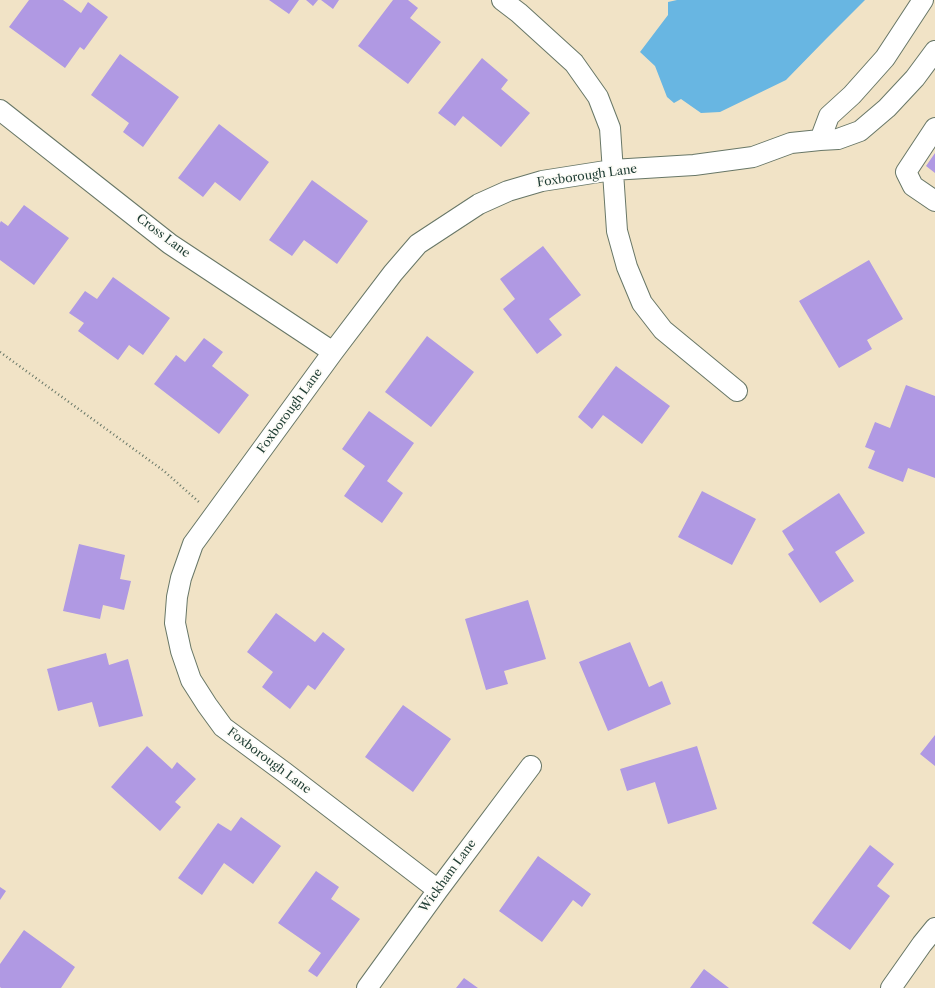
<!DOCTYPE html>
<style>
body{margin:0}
canvas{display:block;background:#f1e3c6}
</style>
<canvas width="935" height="988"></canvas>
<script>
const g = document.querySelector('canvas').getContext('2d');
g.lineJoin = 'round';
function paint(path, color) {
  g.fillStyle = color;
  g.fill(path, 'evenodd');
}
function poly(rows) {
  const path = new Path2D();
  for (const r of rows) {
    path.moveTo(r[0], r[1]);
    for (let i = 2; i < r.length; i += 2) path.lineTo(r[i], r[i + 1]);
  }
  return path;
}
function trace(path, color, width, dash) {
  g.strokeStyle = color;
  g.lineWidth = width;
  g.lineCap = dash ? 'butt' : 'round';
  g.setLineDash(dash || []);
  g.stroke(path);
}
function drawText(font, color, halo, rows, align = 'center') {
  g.font = font + ' "Libre Caslon Text",serif';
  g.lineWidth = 3.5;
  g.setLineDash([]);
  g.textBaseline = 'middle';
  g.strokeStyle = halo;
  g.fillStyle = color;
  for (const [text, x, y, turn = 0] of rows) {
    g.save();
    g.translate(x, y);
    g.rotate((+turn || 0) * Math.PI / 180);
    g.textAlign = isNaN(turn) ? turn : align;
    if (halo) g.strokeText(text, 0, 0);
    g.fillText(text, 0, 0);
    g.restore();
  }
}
paint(poly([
 [677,0,865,0,826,39,786,80,720,112,701,113,681,99,674,103,667,97,655,66,640,52,668,15,668,2]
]), '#68b6e2');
paint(poly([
 [29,0,63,0,81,13,88,2,108,17,84,50,80,47,65,68,9,27],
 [269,0,299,0,289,14],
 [306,0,318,0,313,6],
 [321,0,339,0,333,9],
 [393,0,408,0,418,8,410,18,441,42,408,84,358,46],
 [120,54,179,97,143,147,123,132,129,123,91,95],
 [482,58,508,80,501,89,530,113,501,147,463,116,455,126,438,113],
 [219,124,269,162,240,201,215,182,203,197,178,178],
 [935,153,935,173,926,166],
 [312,180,368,221,337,264,304,240,292,256,269,240],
 [24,205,69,238,34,285,0,260,0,223,1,221,8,226],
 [543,246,581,295,549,319,562,335,537,354,503,309,515,299,500,279],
 [869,260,903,319,867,340,872,349,839,368,799,301],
 [113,277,170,318,143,355,129,345,118,360,78,331,84,323,69,313,85,291,97,299],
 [427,336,474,372,431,427,385,392],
 [204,338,223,352,212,366,249,395,219,434,154,384,176,355,185,362],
 [616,366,670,406,642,444,603,415,592,429,578,417],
 [906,385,935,396,935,478,908,468,903,482,868,468,875,451,865,447,875,422,890,428],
 [369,411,414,443,387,481,403,493,382,523,344,496,365,466,342,449],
 [702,491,756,519,732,565,678,537],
 [839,493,865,533,835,552,854,581,820,603,788,554,794,550,782,531],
 [79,544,125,555,120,579,131,581,124,610,103,605,100,619,63,611],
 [528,600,546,659,504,671,508,684,486,690,465,619],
 [276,613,315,642,323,632,345,649,315,690,308,685,290,709,262,687,273,672,247,652],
 [630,642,649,687,662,681,671,704,608,731,579,662],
 [106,653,109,665,128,659,143,716,99,727,92,702,58,711,47,669],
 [403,705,451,739,413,792,365,757],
 [935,735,935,766,920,754],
 [147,746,172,769,177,762,196,779,175,802,181,807,160,831,111,787],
 [697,746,717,809,668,824,655,782,627,791,620,769],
 [241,817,281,846,253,884,224,863,202,895,178,878,218,823,231,831],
 [870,845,894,864,877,886,890,896,850,950,812,923],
 [538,856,591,894,582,907,573,900,542,942,499,911],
 [316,871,339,887,331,899,360,919,317,977,308,971,321,953,278,923],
 [0,887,6,891,0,900],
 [24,930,75,967,61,988,1,988,0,987,0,964],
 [704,969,729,988,690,988],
 [464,978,478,988,456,988]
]), '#b099e3');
const minor = poly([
 [502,0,519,13,574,63,598,97,610,128,617,231,627,267,642,303,663,330,737,391],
 [0,110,170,244,333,352],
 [935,128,906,172,913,186,935,201],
 [820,140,829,116,852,95,885,58,923,0],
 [438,890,284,772,223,727,207,705,191,680,181,651,175,623,177,597,181,578,193,544,333,352,393,273,418,244,479,204,508,191,542,181,612,170,694,165,753,157,791,143,820,140,838,139,860,131,887,108,915,78,935,51],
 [367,988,438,890,531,766],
 [891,988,922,944,935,928]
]);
trace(minor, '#687767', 22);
trace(poly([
 [0,352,164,471,199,502]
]), '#687767', 2.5, [1, 3]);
trace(minor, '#fff', 20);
drawText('12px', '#1f3d34', '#fdfcf7', [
 ["Foxborough Lane",587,176,-8],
 ["Cross Lane",163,236,37],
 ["Foxborough Lane",290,411,-54],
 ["Foxborough Lane",269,761,37],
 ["Wickham Lane",448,876,-54]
]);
</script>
